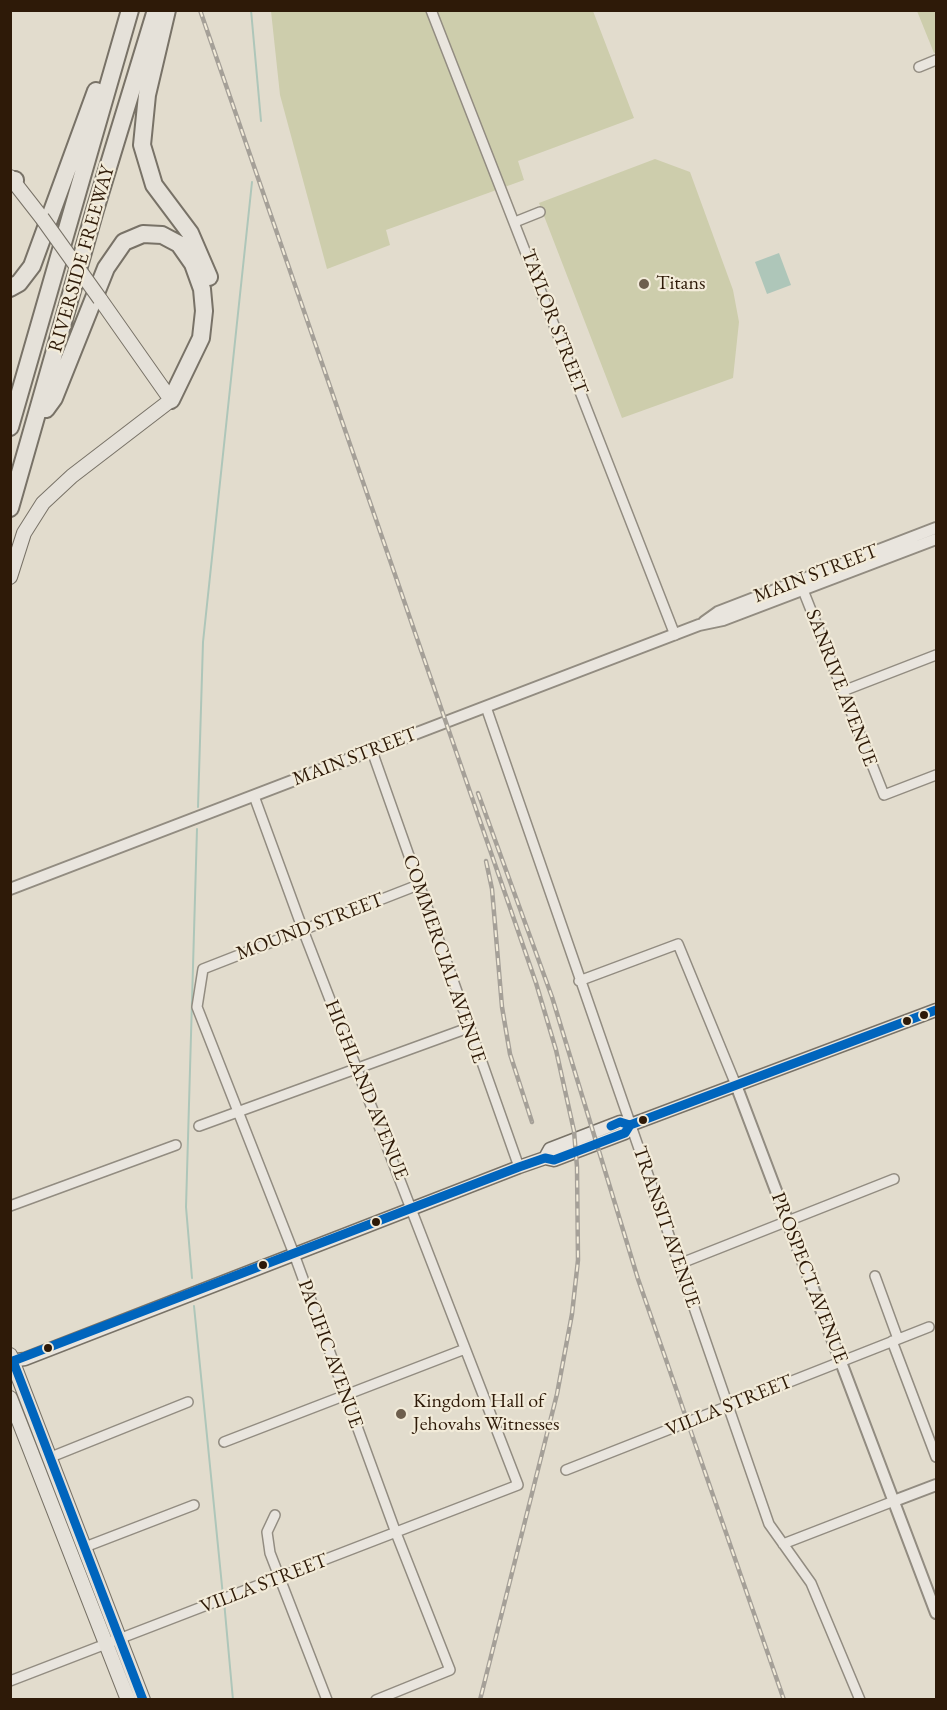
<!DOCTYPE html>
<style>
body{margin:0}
#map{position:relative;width:947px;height:1710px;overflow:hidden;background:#e2dccd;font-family:"EB Garamond",serif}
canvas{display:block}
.frame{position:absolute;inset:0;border:12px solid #2e1a08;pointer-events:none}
</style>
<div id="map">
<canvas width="947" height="1710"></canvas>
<div class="frame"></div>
</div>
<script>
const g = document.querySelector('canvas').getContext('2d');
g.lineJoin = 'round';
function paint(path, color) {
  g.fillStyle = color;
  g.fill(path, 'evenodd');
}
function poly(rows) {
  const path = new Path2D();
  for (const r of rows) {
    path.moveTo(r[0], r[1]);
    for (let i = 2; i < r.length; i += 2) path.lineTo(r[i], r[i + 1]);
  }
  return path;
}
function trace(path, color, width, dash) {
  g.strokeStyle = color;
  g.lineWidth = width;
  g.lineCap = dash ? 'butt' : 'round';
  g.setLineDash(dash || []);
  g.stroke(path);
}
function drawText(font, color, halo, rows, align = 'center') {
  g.font = font + ' "EB Garamond",serif';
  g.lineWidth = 4.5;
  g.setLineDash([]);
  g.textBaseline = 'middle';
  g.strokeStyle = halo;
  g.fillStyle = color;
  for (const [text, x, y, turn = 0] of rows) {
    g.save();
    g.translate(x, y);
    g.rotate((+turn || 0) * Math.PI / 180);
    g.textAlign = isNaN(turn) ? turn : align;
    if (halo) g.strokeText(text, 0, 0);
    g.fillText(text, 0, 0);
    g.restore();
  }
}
paint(poly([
 [271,11,593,11,634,118,518,161,524,180,386,230,390,245,327,269,280,95],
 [917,11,936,11,936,52,934,53],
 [655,159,690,172,733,290,739,322,733,378,622,418,539,203]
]), '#cdcdac');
paint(poly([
 [779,253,791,285,767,294,755,262]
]), '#aec6b9');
trace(poly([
 [251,10,261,121],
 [198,807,203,642,252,182],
 [192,1278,186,1207,197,829],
 [194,1306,223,1596],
 [224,1601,233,1700]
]), '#aec6b9', 2);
const minor = poly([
 [431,10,675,635],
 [919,67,936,60],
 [515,222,540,212],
 [801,585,884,795,936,775],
 [843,691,936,655],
 [486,707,769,1524,811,1583,860,1700],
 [372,751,519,1167],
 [579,981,678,944,736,1085],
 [199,1126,468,1028],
 [10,1206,176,1145],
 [679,1264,894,1179],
 [875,1276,898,1339],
 [892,1341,936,1457],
 [224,1442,465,1349],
 [51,1457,188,1402],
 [566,1470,929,1327],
 [275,1515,267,1532,270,1553,327,1700],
 [783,1544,894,1501],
 [85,1547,194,1505],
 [10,1681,518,1485,303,930,254,796],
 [376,1700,450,1670,396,1533,294,1254,197,1007,203,969,418,885]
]);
const tertiary = poly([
 [704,622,718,612,936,528],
 [10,889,699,625,723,620,936,539],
 [736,1085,936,1613],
 [894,1501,936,1485]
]);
const secondary = poly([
 [545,1158,550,1149,620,1122,630,1125,936,1010],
 [10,1361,25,1359,519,1167,545,1158,554,1160,596,1144,625,1133,630,1125]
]);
const primary = poly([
 [10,177,42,218],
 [10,577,24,533,43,503,72,476,171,400,100,299],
 [10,1355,143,1700],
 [10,1398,128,1700]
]);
const motorway = poly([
 [167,10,147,95,142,145,154,185,190,233,209,277],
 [10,183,15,180],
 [10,288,19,283,32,266,96,91],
 [46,409,54,398,106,268,124,242,143,234,162,235,179,244,193,264,202,289,204,311,201,338,171,400],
 [10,427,130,10],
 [10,508,95,210,156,10]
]);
trace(minor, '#928c81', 12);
trace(tertiary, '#928c81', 14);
trace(secondary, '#787267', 15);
trace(primary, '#787267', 16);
trace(motorway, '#787267', 20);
trace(minor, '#e9e5de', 9);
trace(tertiary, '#e9e5de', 10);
trace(secondary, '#e9e5de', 12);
trace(primary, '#e5e1d9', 14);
trace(motorway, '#e5e1d9', 16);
const rail = poly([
 [200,10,536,983,556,1050,574,1131,577,1167,578,1260,572,1314,557,1394,480,1700],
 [478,793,552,997,638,1279,784,1700],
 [486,861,492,889,502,1007,510,1054,532,1122]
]);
trace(rail, '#a5a098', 4.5);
trace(rail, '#f2ebd9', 2, [7]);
const primaryBridge = poly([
 [42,218,100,299]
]);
trace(primaryBridge, '#787267', 16, []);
trace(primaryBridge, '#e5e1d9', 14);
trace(poly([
 [611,1126,620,1122,630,1125,936,1010],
 [143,1700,13,1361,519,1167,545,1158,554,1160,625,1133,630,1125]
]), '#0065bd', 9);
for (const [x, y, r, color] of [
 [644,284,6,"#6d5e4d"],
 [924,1015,5,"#2e1a08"],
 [907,1021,5,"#2e1a08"],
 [643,1120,5,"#2e1a08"],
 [376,1222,5,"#2e1a08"],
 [263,1265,5,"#2e1a08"],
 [48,1348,5,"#2e1a08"],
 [401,1414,6,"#6d5e4d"]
]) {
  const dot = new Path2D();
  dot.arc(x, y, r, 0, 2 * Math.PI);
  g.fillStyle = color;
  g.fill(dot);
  trace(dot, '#f2ebd9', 2);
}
drawText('20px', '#2e1a08', '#f2ebd9', [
 ["RIVERSIDE FREEWAY",82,259,-74],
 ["TAYLOR STREET",554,322,69],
 ["MAIN STREET",816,574,-21],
 ["SANRIVE AVENUE",841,688,69],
 ["MAIN STREET",355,757,-21],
 ["MOUND STREET",310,927,-21],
 ["COMMERCIAL AVENUE",444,959,71],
 ["HIGHLAND AVENUE",366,1090,68],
 ["TRANSIT AVENUE",666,1227,71],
 ["PROSPECT AVENUE",809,1278,69],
 ["PACIFIC AVENUE",330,1354,70],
 ["VILLA STREET",729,1406,-22],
 ["VILLA STREET",264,1584,-21]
]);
drawText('20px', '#2e1a08', '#f2ebd9', [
 ["Titans",656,284],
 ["Kingdom Hall of",413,1402],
 ["Jehovahs Witnesses",413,1425]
], 'left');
</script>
